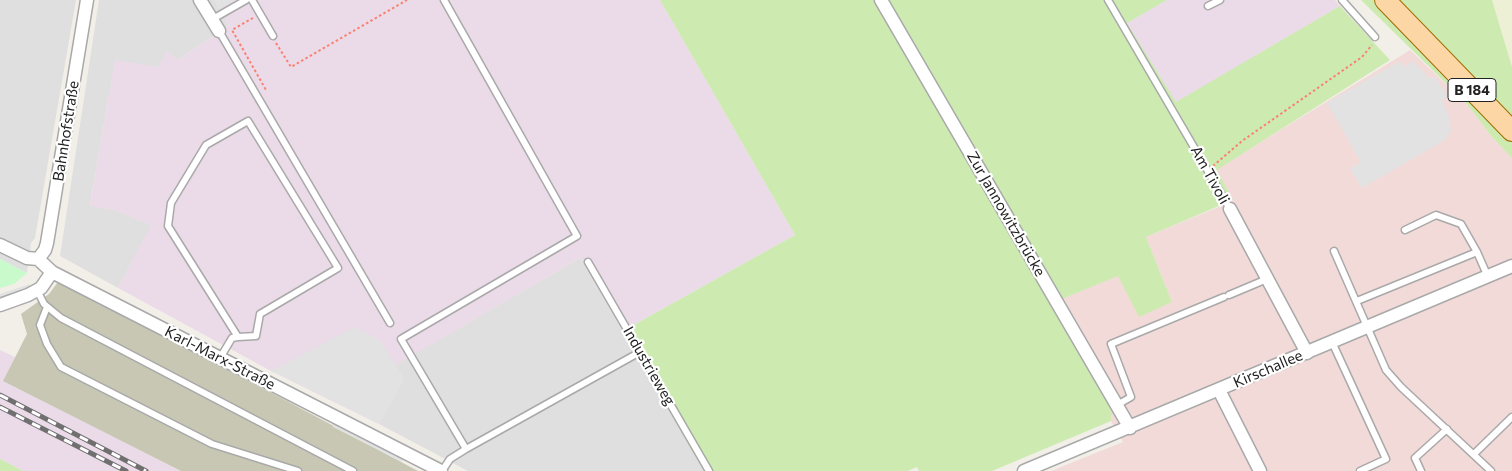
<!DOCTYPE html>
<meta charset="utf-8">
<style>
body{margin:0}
canvas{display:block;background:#f2efe9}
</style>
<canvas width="1512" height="471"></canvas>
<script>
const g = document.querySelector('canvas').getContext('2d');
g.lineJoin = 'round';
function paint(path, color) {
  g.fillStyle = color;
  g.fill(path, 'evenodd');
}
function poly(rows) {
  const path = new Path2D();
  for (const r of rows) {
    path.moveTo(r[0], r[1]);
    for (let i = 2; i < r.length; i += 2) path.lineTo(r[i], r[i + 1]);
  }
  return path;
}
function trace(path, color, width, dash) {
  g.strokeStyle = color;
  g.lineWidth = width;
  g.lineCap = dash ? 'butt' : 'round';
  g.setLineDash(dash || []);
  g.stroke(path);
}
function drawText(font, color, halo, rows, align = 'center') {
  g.font = font + ' Commissioner,sans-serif';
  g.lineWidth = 4.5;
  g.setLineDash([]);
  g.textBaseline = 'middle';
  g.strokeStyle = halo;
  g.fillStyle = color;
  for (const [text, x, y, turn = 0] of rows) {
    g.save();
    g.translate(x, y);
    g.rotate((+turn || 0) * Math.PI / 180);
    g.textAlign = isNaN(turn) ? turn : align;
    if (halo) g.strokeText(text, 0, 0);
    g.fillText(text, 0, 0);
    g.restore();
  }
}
paint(poly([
 [0,0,76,0,35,238,31,243,27,273,0,259],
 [99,0,214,0,229,25,178,60,158,67,115,61,90,205,115,210,152,225,118,288,60,256],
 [580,258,704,471,468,471,379,424,404,379,395,365]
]), '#e0dfdf');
paint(poly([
 [1410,50,1466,103,1492,137,1512,158,1512,471,1051,471,1123,442,1111,421,1112,414,1109,406,1051,303,1118,276,1172,302,1146,237,1233,201,1216,170]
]), '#f2dad9');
paint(poly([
 [214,0,660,0,795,235,623,331,580,258,396,365,404,379,379,424,271,371,118,288,151,225,115,210,90,206,115,60,158,67,167,51,178,60,229,25],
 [1167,0,1335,0,1340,6,1176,103,1127,23],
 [0,350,15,357,4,381,181,471,23,471,0,459]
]), '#ebdbe8');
paint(poly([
 [58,282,285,400,418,471,181,471,3,381,27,334,21,314,49,294]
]), '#c7c7b4');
paint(poly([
 [1492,0,1512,0,1512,67]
]), '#eef0d5');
paint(poly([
 [660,0,1167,0,1127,23,1176,102,1340,6,1390,60,1217,170,1233,200,1146,237,1172,302,1139,317,1118,276,1052,303,1109,406,1112,413,1111,421,992,471,919,471,917,467,908,471,704,471,623,331,795,235],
 [1361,0,1492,0,1512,67,1512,158,1492,137,1466,103],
 [0,459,23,471,0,471]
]), '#cdebb0');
paint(poly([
 [0,259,27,273,14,284,0,288]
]), '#c8facc');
paint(poly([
 [214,0,235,0,219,9],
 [1400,61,1403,67,1412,61,1425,73,1429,79,1435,76,1447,96,1442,101,1449,115,1451,130,1445,140,1362,188,1350,169,1361,162,1327,103],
 [30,284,27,292,0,301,0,294],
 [355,327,381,341,404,379,379,424,271,371],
 [332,422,406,460,400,461,333,427]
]), '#e2e2e2');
const lane = poly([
 [252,0,273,36],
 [444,0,577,236,401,339,466,449],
 [1108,0,1230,209],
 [1342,0,1375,37],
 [1208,6,1220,0],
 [211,20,246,0],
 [219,31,390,323],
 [1405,230,1436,215,1461,224,1477,252,1488,277],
 [1334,251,1386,370,1401,387,1491,471],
 [588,262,709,471],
 [37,290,44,304,61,318,353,471],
 [1229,295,1267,279],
 [1357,301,1477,252],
 [47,307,40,325,47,344,61,367,212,444,298,471],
 [1332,342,1386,459,1360,471],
 [220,358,232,338,238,337,168,226,171,203,206,145,248,121,338,268,260,314,256,336,238,337],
 [1117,405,1131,397,1111,344,1224,297],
 [1474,454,1512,417],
 [442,471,450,459,466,449,640,352],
 [1421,471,1415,458,1447,429]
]);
const street = poly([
 [200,0,219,31],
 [881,0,1130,428],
 [1230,209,1307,353],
 [0,245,27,258,38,259,52,272,441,471],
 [38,259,45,250,47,243,87,0],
 [0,305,28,295,41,288,52,272],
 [1219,390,1260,471],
 [1024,471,1512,266]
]);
const primary = poly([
 [1385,0,1512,131]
]);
trace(lane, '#a9a9a9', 9);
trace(street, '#a9a9a9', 15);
trace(primary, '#a06b00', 22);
trace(poly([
 [253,18,232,30,266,90],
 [276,43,291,67,407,0],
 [1213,166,1242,141,1362,57,1372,45]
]), '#fa8072', 2, [2.5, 2.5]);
trace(lane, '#fff', 6);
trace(street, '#fff', 12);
trace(primary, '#fcd6a4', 20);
const rail = poly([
 [0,395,146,471],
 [0,407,126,471]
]);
trace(rail, '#707070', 5);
trace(rail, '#fff', 3, [9]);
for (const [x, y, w] of [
 [1472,90,48]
]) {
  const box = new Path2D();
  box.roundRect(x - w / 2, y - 11.5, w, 23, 4);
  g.fillStyle = '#fff';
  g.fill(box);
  trace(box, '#222', 1);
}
drawText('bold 14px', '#222', null, [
 ["B 184",1472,90]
]);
drawText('15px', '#222', '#fff', [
 ["Bahnhofstraße",66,131,-81],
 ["Am Tivoli",1210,175,61],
 ["Zur Jannowitzbrücke",1006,214,60],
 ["Karl-Marx-Straße",220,358,27],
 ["Industrieweg",649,366,60],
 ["Kirschallee",1268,369,-23]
]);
</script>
